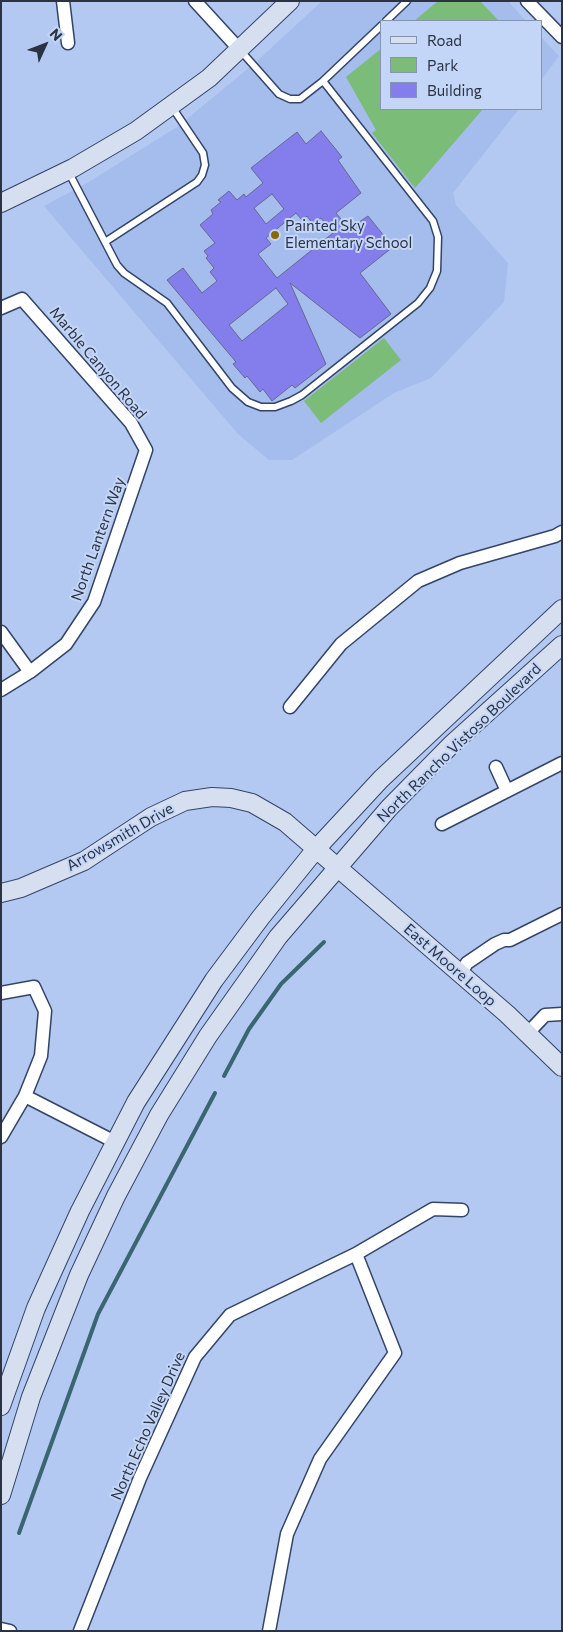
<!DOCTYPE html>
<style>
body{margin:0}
#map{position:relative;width:563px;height:1632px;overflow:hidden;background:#b3c9f2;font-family:Commissioner,sans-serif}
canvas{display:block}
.frame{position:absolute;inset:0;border:2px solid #2a3243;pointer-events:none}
.legend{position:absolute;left:380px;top:20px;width:162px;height:90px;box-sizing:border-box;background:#c4d6f7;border:1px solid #8694af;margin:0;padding:6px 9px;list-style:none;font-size:15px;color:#2a3243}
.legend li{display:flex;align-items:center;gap:10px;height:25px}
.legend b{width:25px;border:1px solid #8694af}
.north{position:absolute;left:20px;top:20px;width:50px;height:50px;-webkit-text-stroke:4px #c4d6f7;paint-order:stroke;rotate:47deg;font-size:14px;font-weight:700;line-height:20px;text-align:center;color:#2a3243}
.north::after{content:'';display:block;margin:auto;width:18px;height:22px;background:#2a3243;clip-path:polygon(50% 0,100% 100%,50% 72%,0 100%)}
</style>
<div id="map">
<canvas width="563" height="1632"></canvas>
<div class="frame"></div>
<ul class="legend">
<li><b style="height:6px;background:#d6dff0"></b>Road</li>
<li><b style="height:14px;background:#7bbc78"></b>Park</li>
<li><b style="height:14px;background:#837eeb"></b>Building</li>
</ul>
<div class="north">N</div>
</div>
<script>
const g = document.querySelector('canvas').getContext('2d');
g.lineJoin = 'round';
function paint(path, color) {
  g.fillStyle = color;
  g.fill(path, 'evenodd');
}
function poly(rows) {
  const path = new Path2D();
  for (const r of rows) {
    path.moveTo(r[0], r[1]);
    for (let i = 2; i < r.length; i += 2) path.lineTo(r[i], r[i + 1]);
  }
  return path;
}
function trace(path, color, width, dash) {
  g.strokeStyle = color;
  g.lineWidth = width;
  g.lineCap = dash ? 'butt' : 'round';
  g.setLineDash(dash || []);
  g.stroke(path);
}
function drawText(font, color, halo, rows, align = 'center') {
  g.font = font + ' Commissioner,sans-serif';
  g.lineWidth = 4;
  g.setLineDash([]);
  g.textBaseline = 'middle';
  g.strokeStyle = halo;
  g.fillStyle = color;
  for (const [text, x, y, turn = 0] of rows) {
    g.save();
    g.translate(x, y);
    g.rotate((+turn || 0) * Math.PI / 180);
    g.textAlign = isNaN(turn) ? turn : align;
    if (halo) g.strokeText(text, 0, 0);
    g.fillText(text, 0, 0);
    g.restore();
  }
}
paint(poly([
 [322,1,508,1,526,21,382,21,382,109,519,109,453,193,456,205,508,263,504,302,431,378,394,393,292,460,269,460,238,434,44,206,87,183,177,127,256,62],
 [542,38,559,56,542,79]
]), '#a4bdec');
paint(poly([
 [438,1,480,1,499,21,414,21],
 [382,48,382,109,483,109,415,188,372,133,376,130,346,77],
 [384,338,401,360,321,423,304,401]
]), '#7bbc78');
trace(poly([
 [224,1076,249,1029,281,984,324,942],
 [19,1533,98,1314,215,1093]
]), '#396670', 4);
const building = poly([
 [321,131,342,157,338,160,361,193,336,213,349,229,368,216,393,247,360,273,391,314,360,338,290,283,326,364,295,388,292,385,272,401,263,389,260,392,247,376,245,378,233,364,236,362,167,280,183,268,202,293,217,281,210,272,214,268,206,258,208,256,204,251,215,243,200,225,213,214,211,210,221,202,218,200,229,191,237,200,244,194,246,197,263,183,251,168,297,132,306,144,321,131],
 [272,194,284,209,266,224,254,208,272,194],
 [296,213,302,220,307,216,313,224,321,218,333,233,277,278,258,254,271,244,266,238,296,213],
 [276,288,288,304,242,341,229,325,276,288]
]);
paint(building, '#837eeb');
trace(building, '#676890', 1);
const lane = poly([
 [386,21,407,1],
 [240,50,279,94,290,99,300,99,323,81],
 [68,171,117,265,124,273,167,303,232,388,248,402,261,407,275,407,291,401,302,395,418,303,430,288,437,271,438,237,433,221,323,81,382,25],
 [105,242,197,182,202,175,205,165,203,153,172,107]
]);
const street = poly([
 [63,1,68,43],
 [195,1,239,49],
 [527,1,562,37],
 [1,308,22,299,131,423,146,450,94,602,66,644,30,672,1,690],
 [1,632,30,672],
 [290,707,341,644,418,581,460,563,555,536,562,532],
 [496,767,507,791],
 [442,824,562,763],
 [460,974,467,963,495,944,504,940,510,940,562,914],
 [1,993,34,987,45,1011,41,1056,25,1096,1,1137],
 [528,1033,545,1015,562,1014],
 [25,1096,115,1142],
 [1,1629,10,1631],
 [80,1631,140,1478,195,1357,230,1315,356,1254,433,1209,462,1210],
 [269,1631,287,1534,320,1459,395,1353,356,1254]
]);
const secondary = poly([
 [1,203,73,168,136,131,209,78,290,1],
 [1,893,21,888,84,861,151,817,185,801,212,797,231,798,252,803,285,822,507,1014,562,1067],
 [1,1406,36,1308,80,1211,136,1102,214,980,261,917,316,849,381,779,562,609],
 [1,1495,31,1397,79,1275,116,1196,159,1115,208,1036,278,937,389,808,451,745,562,645]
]);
trace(lane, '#334467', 9);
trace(street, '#334467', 15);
trace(secondary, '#334467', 20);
trace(lane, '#fff', 6);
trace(street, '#fff', 12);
trace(secondary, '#d6dff0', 18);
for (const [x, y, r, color] of [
 [275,235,5,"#8c6708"]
]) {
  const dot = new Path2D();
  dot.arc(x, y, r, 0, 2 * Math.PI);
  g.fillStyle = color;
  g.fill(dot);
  trace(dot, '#c4d6f7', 2);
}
drawText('15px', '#2a3243', '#c4d6f7', [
 ["Painted Sky",285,226],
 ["Elementary School",285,243]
], 'left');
drawText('15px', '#2a3243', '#c4d6f7', [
 ["Marble Canyon Road",98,363,50],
 ["North Lantern Way",98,539,-70],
 ["North Rancho Vistoso Boulevard",459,743,-44],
 ["Arrowsmith Drive",120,837,-30],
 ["East Moore Loop",450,965,41],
 ["North Echo Valley Drive",148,1426,-66]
]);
</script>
